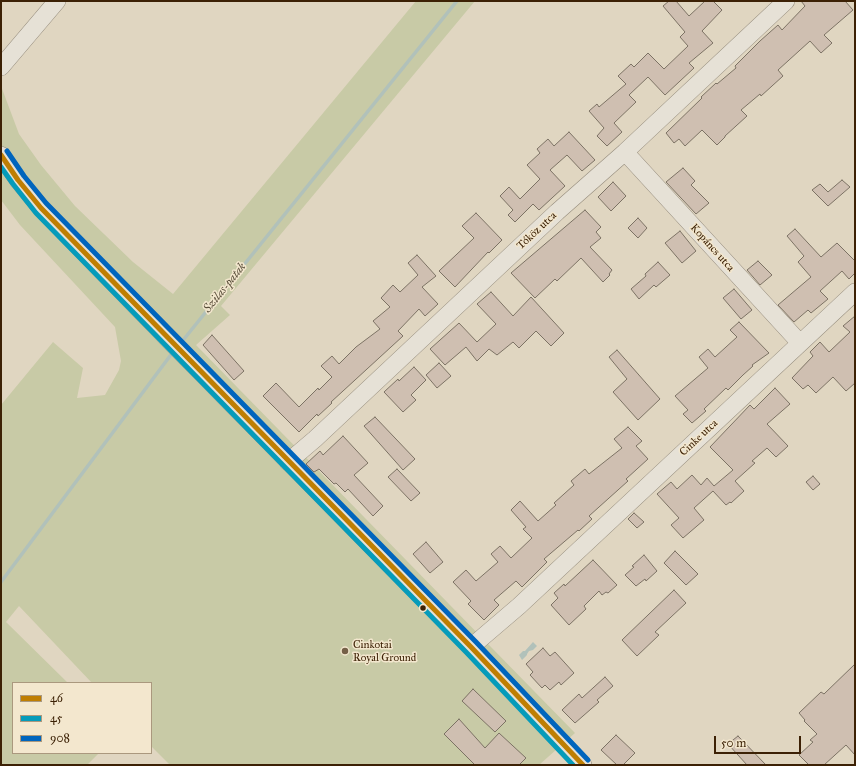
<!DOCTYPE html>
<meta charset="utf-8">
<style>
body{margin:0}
#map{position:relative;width:856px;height:766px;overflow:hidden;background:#e0d6c1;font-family:"IM FELL Great Primer",serif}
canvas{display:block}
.frame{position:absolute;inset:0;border:2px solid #3c2105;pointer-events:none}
.legend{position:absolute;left:12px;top:682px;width:140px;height:72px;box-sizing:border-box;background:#f3e7ce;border:1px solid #aa987e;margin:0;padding:5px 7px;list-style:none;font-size:12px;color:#3c2105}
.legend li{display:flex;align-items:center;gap:8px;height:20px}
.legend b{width:20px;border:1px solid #aa987e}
.scale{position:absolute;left:714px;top:736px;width:87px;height:18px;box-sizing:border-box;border:2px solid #3c2105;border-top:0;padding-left:5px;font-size:12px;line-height:14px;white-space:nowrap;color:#3c2105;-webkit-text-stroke:3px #f3e7ce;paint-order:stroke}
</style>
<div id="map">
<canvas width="856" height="766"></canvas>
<div class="frame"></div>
<ul class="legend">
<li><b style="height:5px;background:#bf7e02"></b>46</li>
<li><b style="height:5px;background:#069bba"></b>45</li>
<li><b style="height:5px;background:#0065bd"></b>908</li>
</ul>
<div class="scale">50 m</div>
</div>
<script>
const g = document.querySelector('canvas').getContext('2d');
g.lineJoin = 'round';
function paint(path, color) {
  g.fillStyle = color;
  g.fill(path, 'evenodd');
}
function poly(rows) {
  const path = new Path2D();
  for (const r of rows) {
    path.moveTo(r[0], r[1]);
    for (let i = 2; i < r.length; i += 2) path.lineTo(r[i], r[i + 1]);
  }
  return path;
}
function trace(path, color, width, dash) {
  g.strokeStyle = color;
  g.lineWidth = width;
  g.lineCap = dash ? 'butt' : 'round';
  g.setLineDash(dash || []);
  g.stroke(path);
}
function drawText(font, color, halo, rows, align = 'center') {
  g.font = font + ' "IM FELL Great Primer",serif';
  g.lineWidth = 3;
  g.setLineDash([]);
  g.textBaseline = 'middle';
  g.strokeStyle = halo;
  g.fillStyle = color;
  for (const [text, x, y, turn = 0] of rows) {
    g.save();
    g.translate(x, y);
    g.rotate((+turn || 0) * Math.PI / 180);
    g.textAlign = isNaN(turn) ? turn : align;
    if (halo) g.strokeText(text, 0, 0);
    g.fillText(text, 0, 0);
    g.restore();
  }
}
paint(poly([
 [416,1,475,1,221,306,230,315,196,345,575,733,539,765,170,765,151,746,151,683,92,683,19,606,6,622,68,683,13,683,13,753,99,753,87,765,1,765,1,405,53,342,83,368,77,398,105,395,119,370,121,361,115,327,20,225,1,200,1,86,19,134,41,165,75,206,133,262,173,294]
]), '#c8caa6');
paint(poly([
 [533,642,537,646,533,650,529,651,527,654,527,655,522,660,519,655,523,651,525,651]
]), '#b1c1ba');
trace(poly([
 [180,344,457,1],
 [1,582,173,352]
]), '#b1c1ba', 3.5);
const building = poly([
 [669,1,676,1,689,16,705,1,713,1,722,10,702,31,713,43,689,63,694,68,665,95,648,77,629,95,636,102,614,123,622,132,607,146,597,136,604,128,589,111,597,104,599,107,626,84,618,76,631,64,634,67,648,53,664,69,688,46,680,37,685,32,663,6,669,1],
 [801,1,845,1,853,10,824,35,832,43,821,53,810,41,778,70,783,76,761,96,760,94,741,110,747,116,725,136,725,137,717,145,702,130,685,146,679,139,674,143,666,133,702,98,701,97,716,83,717,84,736,68,735,66,760,41,778,25,782,30,805,6,801,1],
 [569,132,595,160,582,171,567,155,550,170,565,186,539,210,533,204,515,222,508,215,513,210,500,196,509,187,520,199,540,179,527,165,540,153,537,149,548,139,554,146,569,132],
 [683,168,695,181,691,185,709,203,696,214,666,182,683,168],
 [842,180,850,187,828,206,812,190,820,184,828,192,842,180],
 [613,182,626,196,611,211,598,197,613,182],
 [585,210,601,227,596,232,601,238,590,247,612,270,609,274,610,275,603,282,581,258,557,281,555,279,535,298,511,273,585,210],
 [476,213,502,240,489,253,488,252,455,287,439,271,474,238,462,226,476,213],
 [638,218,647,228,638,238,628,228,638,218],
 [795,229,821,257,837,243,855,261,855,273,849,279,842,271,820,291,828,299,811,313,808,310,794,322,778,305,811,277,798,262,804,256,787,236,795,229],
 [680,231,696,251,682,263,665,243,680,231],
 [417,255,436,276,422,287,438,304,425,316,419,309,398,331,403,336,331,402,332,403,318,416,317,414,299,432,263,396,276,383,299,407,318,388,319,390,332,377,321,366,332,356,339,364,356,347,380,329,373,321,390,307,381,298,393,285,400,292,418,275,408,263,417,255],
 [758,261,772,275,760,285,747,270,758,261],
 [658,262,670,275,656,287,654,285,639,299,631,289,646,276,645,274,658,262],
 [734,289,752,310,741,319,723,298,734,289],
 [491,292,513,316,531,297,564,333,551,346,536,331,519,348,513,342,497,355,489,349,477,361,466,347,445,365,430,349,459,323,477,342,496,324,477,304,491,292],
 [855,316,855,383,846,391,833,377,816,393,808,385,803,389,792,378,813,356,810,352,820,342,829,352,850,332,843,326,855,316],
 [739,322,769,353,752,365,753,366,743,375,728,390,726,388,704,409,706,411,692,423,683,414,688,410,675,396,708,368,699,357,708,349,715,357,737,337,730,330,739,322],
 [212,335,244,371,234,380,203,345,212,335],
 [617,350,660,399,638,420,613,392,627,379,609,357,617,350],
 [439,363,451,376,437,388,426,375,439,363],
 [414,367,426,380,411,395,416,400,403,412,384,392,398,379,399,381,414,367],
 [775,388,790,404,767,424,788,446,776,457,767,448,752,461,755,463,735,481,744,491,731,503,730,502,726,505,713,491,694,508,704,520,683,538,671,525,679,518,657,494,671,482,677,489,692,475,701,485,707,478,714,486,733,470,710,447,750,405,754,409,775,388],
 [375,417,415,459,403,470,364,426,375,417],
 [628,427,642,441,636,446,648,459,626,479,628,481,589,516,592,519,579,531,578,530,544,559,547,562,522,587,516,581,494,600,499,605,484,620,468,604,471,601,453,582,466,570,476,581,498,562,491,554,500,546,511,558,532,538,523,529,526,527,511,510,520,501,538,521,556,505,554,503,574,485,571,481,585,469,589,474,622,448,614,439,628,427],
 [343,436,368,463,354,475,383,506,373,516,348,489,345,492,336,483,334,484,319,469,314,472,306,464,320,451,323,455,343,436],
 [397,469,420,493,411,501,388,477,397,469],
 [813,476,820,484,813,490,806,482,813,476],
 [634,513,644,522,637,528,628,519,634,513],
 [426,542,443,562,430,573,413,554,426,542],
 [675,551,698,574,686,585,664,563,675,551],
 [644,555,657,571,646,581,645,579,636,586,625,575,634,567,632,566,644,555],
 [593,560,617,585,608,593,606,592,602,595,599,591,584,606,586,609,569,625,551,605,558,598,554,593,564,584,565,586,593,560],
 [674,590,686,603,655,632,659,635,637,656,622,640,674,590],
 [543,648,550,656,555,652,574,673,561,685,559,682,550,690,545,685,542,688,530,675,533,672,526,664,543,648],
 [855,664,855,755,846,745,824,765,809,765,799,755,813,742,810,740,817,734,804,721,805,720,799,713,821,692,824,694,855,664],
 [605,677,613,686,597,700,599,702,575,723,562,710,579,694,582,698,605,677],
 [473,689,506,721,495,732,462,701,473,689],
 [459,719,485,748,499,733,526,758,519,765,475,765,444,734,459,719],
 [616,735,635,753,623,765,617,765,601,750,616,735],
 [738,736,766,765,747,765,728,744,738,736]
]);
paint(building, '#cfbfb1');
trace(building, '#7c7264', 1);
const minor = poly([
 [1,67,57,1],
 [625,152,800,343],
 [1,155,18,180,41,208,168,339,471,647,583,765],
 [288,462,315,439,557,212,625,152,786,1],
 [471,647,519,606,855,292]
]);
trace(minor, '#948b7c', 18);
trace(minor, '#e6e1d6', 17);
trace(poly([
 [1,155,18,180,41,208,471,647,583,765]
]), '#bf7e02', 5);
trace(poly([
 [1,167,13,184,36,213,466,652,573,765]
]), '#069bba', 5);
trace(poly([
 [7,151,24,176,46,203,476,642,588,760]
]), '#0065bd', 5);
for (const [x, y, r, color] of [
 [423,608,3.5,"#3c2105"],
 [345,651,4,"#756047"]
]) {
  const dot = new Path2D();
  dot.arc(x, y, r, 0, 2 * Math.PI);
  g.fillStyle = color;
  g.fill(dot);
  trace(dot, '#f3e7ce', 1.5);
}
drawText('11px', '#3c2105', '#f3e7ce', [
 ["Tóköz utca",537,231,-43],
 ["Kopáncs utca",712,248,48],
 ["Cinke utca",699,438,-43]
]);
drawText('11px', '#3c2105', '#f3e7ce', [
 ["Cinkotai",353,645],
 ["Royal Ground",353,658]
], 'left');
drawText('italic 12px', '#594e3a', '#f3e7ce', [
 ["Szilas-patak",225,288,-51]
]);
</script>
